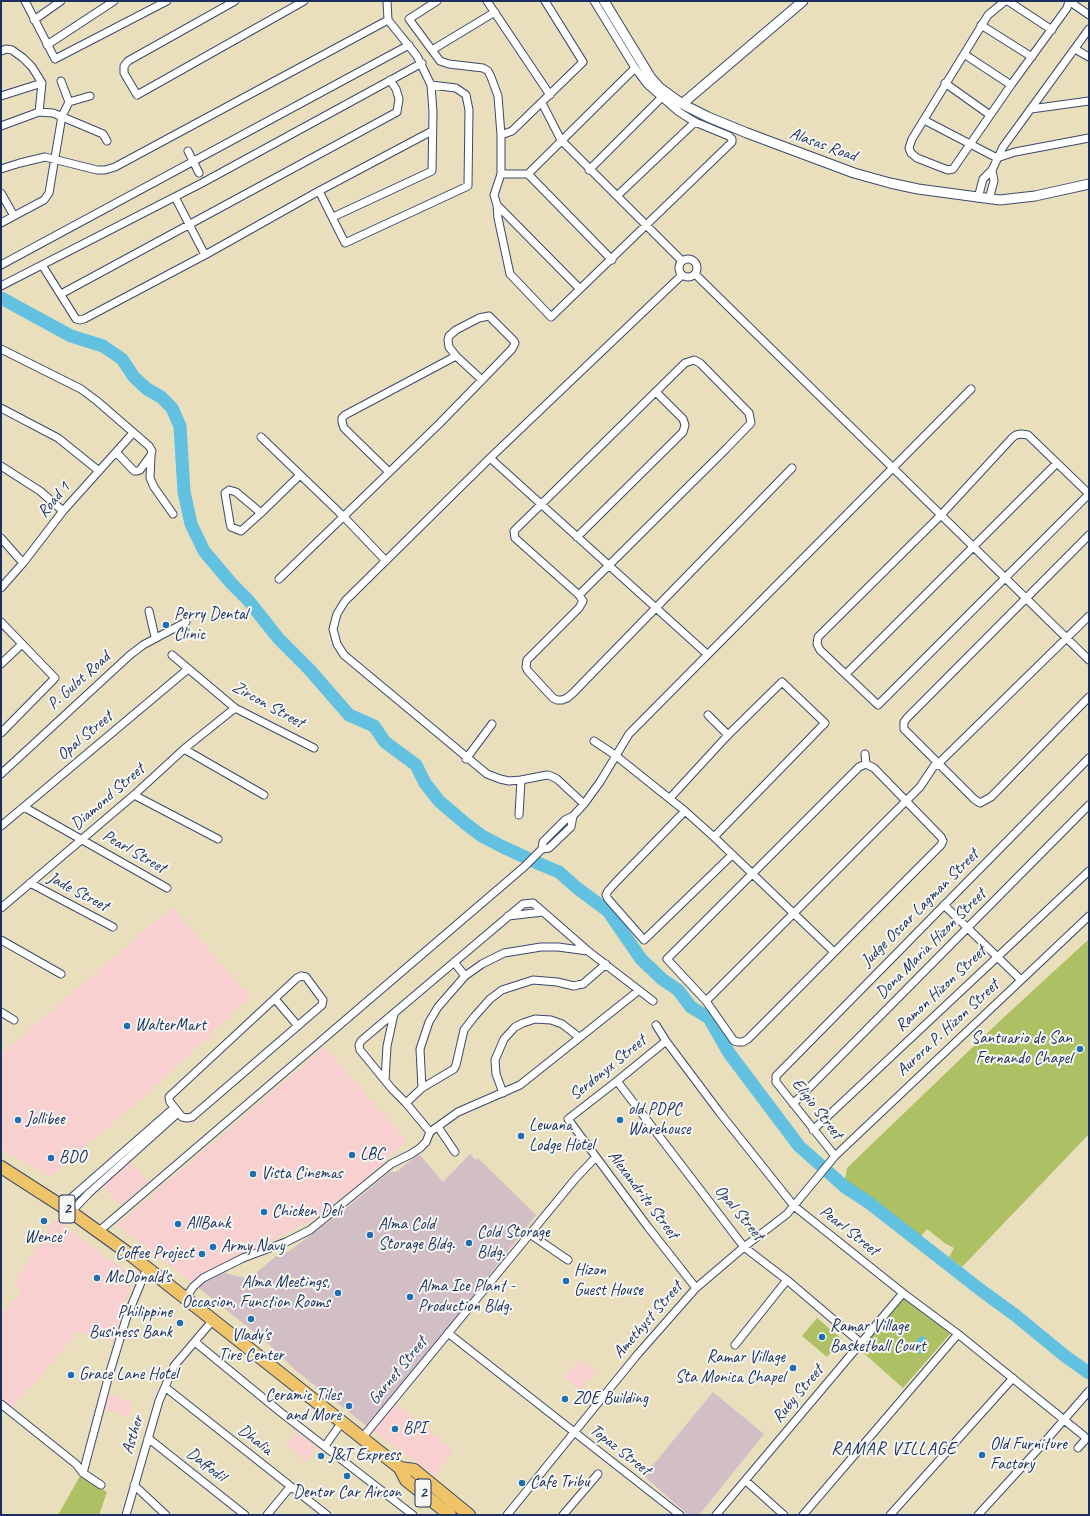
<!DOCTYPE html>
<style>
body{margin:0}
#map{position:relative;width:1090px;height:1516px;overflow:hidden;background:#eadfbc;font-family:Caveat,sans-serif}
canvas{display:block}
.frame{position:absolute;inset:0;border:2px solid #1b2f5e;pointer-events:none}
</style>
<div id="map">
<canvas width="1090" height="1516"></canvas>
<div class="frame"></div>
</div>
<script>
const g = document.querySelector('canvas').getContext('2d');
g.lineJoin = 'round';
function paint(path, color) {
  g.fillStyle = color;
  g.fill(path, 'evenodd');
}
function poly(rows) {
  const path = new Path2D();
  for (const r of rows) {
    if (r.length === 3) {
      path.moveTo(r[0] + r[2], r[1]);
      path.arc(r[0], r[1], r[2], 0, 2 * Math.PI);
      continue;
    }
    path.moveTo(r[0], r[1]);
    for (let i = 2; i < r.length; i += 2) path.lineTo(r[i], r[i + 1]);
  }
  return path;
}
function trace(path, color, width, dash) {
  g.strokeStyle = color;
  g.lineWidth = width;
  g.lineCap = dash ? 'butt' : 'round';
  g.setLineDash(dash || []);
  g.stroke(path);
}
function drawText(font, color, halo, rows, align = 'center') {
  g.font = font + ' Caveat,sans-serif';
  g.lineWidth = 4;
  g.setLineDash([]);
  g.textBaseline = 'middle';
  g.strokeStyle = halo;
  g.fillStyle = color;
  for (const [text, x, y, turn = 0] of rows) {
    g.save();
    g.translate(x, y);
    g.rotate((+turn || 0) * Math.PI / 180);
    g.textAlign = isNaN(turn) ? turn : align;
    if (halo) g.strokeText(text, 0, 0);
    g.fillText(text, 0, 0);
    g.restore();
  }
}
paint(poly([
 [172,907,250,997,155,1087,50,1177,1,1149,1,1054],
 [325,1047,407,1141,369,1176,312,1220,192,1282,117,1225],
 [130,1161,148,1182,120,1206,102,1185],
 [55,1219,133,1276,113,1342,78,1332,11,1410,1,1400,1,1315,22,1290,13,1283],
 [580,1359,596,1372,580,1390,564,1377],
 [109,1394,133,1402,129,1417,104,1409],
 [394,1402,454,1450,435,1476,372,1430],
 [297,1432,317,1448,306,1462,286,1445]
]), '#f7d0cf');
paint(poly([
 [419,1154,443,1182,470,1154,476,1160,478,1158,536,1215,449,1327,368,1427,294,1369,270,1345,199,1288,201,1284,215,1274,225,1273,249,1279,282,1251,288,1252,339,1214,390,1172,396,1172],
 [713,1392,764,1434,699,1515,688,1515,644,1476]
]), '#d2bec5');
paint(poly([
 [1089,939,1089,1134,962,1267,949,1257,954,1248,946,1244,927,1229,921,1236,844,1184,847,1168,1002,1019],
 [905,1297,950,1334,903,1388,860,1350],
 [817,1318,842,1339,827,1357,802,1336],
 [80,1476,107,1492,99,1515,58,1515]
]), '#aec064');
paint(poly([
 [922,1335,929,1343,919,1354,911,1347]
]), '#62c1e0');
trace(poly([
 [1,298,71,336,103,346,122,359,134,377,147,389,161,397,172,408,180,426,184,492,191,524,204,551,231,583,248,600,278,638,309,669,349,715,374,726,385,742,416,765,425,783,439,801,466,824,482,836,501,846,542,865,559,872,577,888,608,911,641,959,662,979,678,990,691,1007,709,1018,729,1053,799,1146,845,1187,868,1202,982,1291,1015,1315,1065,1356,1089,1373]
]), '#62c1e0', 13);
const minor = poly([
 [25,1,55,59,167,1],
 [235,1,128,61,124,66,124,73,137,95,304,1],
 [437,1,409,19,440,61,449,64,483,68,488,71,491,77,498,96,501,135,501,174,494,195,497,205,498,218,510,274,551,317,732,142,732,139,729,136,695,122,679,112,647,84,635,68,594,1],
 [487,1,550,95],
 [1005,1,988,15,912,139,909,148,911,153,917,158,940,167,948,170,953,169,1011,85,1067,8,1069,1],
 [1008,1,1052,30],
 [1069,1,1089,15],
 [34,20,61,1],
 [981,25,1032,57],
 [47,45,114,1],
 [1075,49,1089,57],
 [432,50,495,12],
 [1,51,6,49,12,50,23,58,32,67,42,83,39,112],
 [964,54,1011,85],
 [945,83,990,115],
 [1,96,42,83],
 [69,102,90,96],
 [542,103,561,140,682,261],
 [1031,109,1089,101],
 [924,120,997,158,1015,152,1089,138],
 [1,126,39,112,53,113,103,134,107,141],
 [501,135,512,131,583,62,545,1],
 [188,151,199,173],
 [1,169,20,163,45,157,97,170,105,170,115,167,388,20,387,1],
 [589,170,661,98],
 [501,174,528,174,612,260],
 [528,174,635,68],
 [319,191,345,243,468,186,469,110,466,95,456,88,431,85],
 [1,193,14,216],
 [617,196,695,122],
 [175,197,205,255],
 [978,198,983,179,992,170,1003,147,1089,29],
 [989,199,994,181,992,170],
 [497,205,580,289],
 [333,217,432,171,433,112,431,85,417,56,388,20],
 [1,223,44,200,49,193,62,116,69,102,61,81],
 [688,268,9],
 [1,265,409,45],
 [42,265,76,319,80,320,84,319,205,255,319,191,432,131],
 [695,274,1089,660],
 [1,286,202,183,422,63],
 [61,294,397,112,399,99,396,89,390,80],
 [1,349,81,389,97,401,149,446,152,451,151,455,140,470,137,471,134,471,116,452],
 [1,408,58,438,99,471],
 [1021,434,1028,435,1089,494,878,705,820,650,817,644,818,637,941,515,1012,438,1016,435,1021,434],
 [261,437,344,517,386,561],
 [151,456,150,478,154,487,173,514],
 [490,458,707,654],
 [1,466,40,491,63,511],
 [389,472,344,428,342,422,342,418,345,415,456,356],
 [261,513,236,492,229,490,225,493,230,523,231,527,241,531,261,513,300,475],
 [1089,535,907,718,904,722,904,729,974,799,980,803,991,797,1089,697],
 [577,537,683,432,685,425,683,419,656,392],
 [1,538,23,563],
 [279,579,439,424,482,380,512,349,515,343,514,341,489,316,479,318,456,330,449,336,448,340,449,347,456,356,482,380],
 [1,588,23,563,63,511,133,433],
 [579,595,726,449,751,423,749,413,700,363,694,360,685,363,514,531,515,538,579,595,583,601,579,608,527,660,526,667,528,671,553,698,557,700,562,700,567,698,573,693,792,468],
 [149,611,155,637],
 [1,622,55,678,1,733],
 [172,655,235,708,314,748],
 [1,664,22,644],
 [846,674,1057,463],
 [708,715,728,735],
 [594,741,615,755,685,811,714,837,834,952],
 [184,749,264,795],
 [865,754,866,764],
 [466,759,492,724],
 [866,764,874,768,941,837,943,841,941,845,748,1039,743,1042,738,1042,734,1041,706,1001,667,959,859,767,866,764],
 [1,774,130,655,143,645,186,622],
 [134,795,218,839],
 [670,798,728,735,782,682,825,723,714,837],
 [584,804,557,779,551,776,547,775,521,780,509,781,500,779,487,774,344,655,337,644,333,629,337,614,345,601,490,458,682,275],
 [24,807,167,888],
 [685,811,616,882,608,891,606,895,608,899,644,940,732,855],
 [519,815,521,780],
 [1,826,188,669],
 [542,849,543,842,565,820,573,816,584,804,600,782,629,734,971,389],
 [30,883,113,927],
 [944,905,1021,980],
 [1,908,134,795,184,749,235,708],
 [508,916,543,912],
 [1,940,61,974],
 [454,962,465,976],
 [301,976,306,977,323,1000,322,1005,192,1117,187,1118,182,1117,170,1102,169,1097,172,1094,297,978,301,976],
 [275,999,298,1026],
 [706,1001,920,787,934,766,938,764,1089,616],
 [1,1012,14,1020],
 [656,1025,666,1041,720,1113,794,1206,903,1293,958,1334,1084,1436,1086,1439,1078,1448],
 [666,1041,617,1081,568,1119,648,1227,696,1288],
 [385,1080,387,1046,394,1014],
 [617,1081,744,1247,787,1280,861,1343],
 [422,1088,420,1049,429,1022,438,1007,465,976,482,964,504,953,541,947,558,947,588,951],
 [503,1093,496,1074,495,1060,504,1039,515,1027,523,1023,535,1019,551,1020,562,1024,579,1037],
 [406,1103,422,1088,454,1069,456,1065,464,1030,474,1017,490,999,502,990,533,980,557,982,574,986,578,985,583,984,606,964],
 [793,1104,1089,805],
 [438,1127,455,1152],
 [813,1130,1089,871],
 [430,1132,406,1103,392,1089,360,1050,359,1045,361,1041,523,904,533,903,588,951,653,1001],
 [835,1156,776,1082,776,1076,1089,758],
 [62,1206,174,1108],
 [71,1212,89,1193,178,1113],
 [98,1232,524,867,542,849,549,848,571,827,573,816],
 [530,1234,568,1260],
 [185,1299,193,1287,203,1278,243,1258,286,1242,310,1230,391,1164,411,1154,420,1148,426,1142,430,1132,458,1112,520,1085,638,991],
 [448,1333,680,1515],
 [195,1342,279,1411,413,1515],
 [735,1345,787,1280],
 [165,1387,327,1515],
 [1,1404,76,1464,83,1473,101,1485],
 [148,1438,245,1515],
 [362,1438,576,1178,596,1157],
 [325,1446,342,1422],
 [83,1473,109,1375,126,1319,147,1268],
 [746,1481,784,1515],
 [134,1485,166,1515],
 [126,1515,159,1401,174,1366,213,1320],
 [267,1515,290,1487],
 [507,1515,637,1355,696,1288,744,1247,787,1214,835,1156,1089,916],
 [563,1515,598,1474],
 [716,1515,903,1293],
 [803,1515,958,1334],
 [890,1515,1013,1378],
 [978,1515,1042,1445,1089,1391]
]);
const tertiary = poly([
 [604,1,651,78,660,88,682,104,708,117,747,133,854,173,890,183,918,189,1000,200,1035,196,1089,184],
 [682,104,803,1]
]);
const trunk = poly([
 [1,1167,71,1212,132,1256,400,1468,406,1480,450,1515],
 [400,1468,414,1470,469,1515]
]);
trace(minor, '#3a496c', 9);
trace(tertiary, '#3a496c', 11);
trace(trunk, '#3a496c', 14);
trace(minor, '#fff', 7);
trace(tertiary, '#fff', 9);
trace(trunk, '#efc469', 12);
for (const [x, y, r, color] of [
 [166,625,4,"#1f6fb2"],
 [127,1026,4,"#1f6fb2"],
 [1080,1049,4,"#1f6fb2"],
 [18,1120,4,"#1f6fb2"],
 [620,1120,4,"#1f6fb2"],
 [521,1136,4,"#1f6fb2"],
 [352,1155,4,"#1f6fb2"],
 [51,1158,4,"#1f6fb2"],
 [253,1174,4,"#1f6fb2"],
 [264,1212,4,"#1f6fb2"],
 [44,1221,4,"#1f6fb2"],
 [178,1224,4,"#1f6fb2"],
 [370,1235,4,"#1f6fb2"],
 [469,1243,4,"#1f6fb2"],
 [213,1247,4,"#1f6fb2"],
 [202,1254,4,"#1f6fb2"],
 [97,1278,4,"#1f6fb2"],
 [566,1281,4,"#1f6fb2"],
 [338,1293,4,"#1f6fb2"],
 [410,1297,4,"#1f6fb2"],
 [251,1319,4,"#1f6fb2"],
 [180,1323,4,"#1f6fb2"],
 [822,1337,4,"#1f6fb2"],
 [793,1368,4,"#1f6fb2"],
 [71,1375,4,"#1f6fb2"],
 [565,1399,4,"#1f6fb2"],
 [349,1406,4,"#1f6fb2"],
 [395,1429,4,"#1f6fb2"],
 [982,1455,4,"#1f6fb2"],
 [321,1456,4,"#1f6fb2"],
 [347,1476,4,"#1f6fb2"],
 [522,1483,4,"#1f6fb2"]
]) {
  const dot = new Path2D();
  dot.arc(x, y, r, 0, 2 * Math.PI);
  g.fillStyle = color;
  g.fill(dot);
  trace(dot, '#f6f6f2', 1.5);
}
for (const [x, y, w] of [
 [67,1209,16],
 [423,1493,16]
]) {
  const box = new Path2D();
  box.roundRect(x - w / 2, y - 14, w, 28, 3);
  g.fillStyle = '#f6f6f2';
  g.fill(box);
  trace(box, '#1b2f5e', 1);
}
drawText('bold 16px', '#1b2f5e', null, [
 ["2",67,1209],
 ["2",423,1493]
]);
drawText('17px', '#1b2f5e', '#f6f6f2', [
 ["Alasas Road",823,145,20],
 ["Road 1",54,500,-50],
 ["P. Gulot Road",79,681,-42],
 ["Zircon Street",268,705,29],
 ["Opal Street",85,736,-40],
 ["Diamond Street",108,797,-41],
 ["Pearl Street",134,852,30],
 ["Jade Street",78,892,28],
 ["Judge Oscar Lagman Street",920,908,-45],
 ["Dona Maria Hizon Street",931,944,-45],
 ["Ramon Hizon Street",941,989,-43],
 ["Aurora P. Hizon Street",948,1028,-43],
 ["Serdonyx Street",608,1068,-39],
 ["Eligio Street",817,1109,52],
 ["Alexandrite Street",643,1195,53],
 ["Opal Street",739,1213,50],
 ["Pearl Street",849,1231,38],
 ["Amethyst Street",648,1320,-49],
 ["Garnet Street",398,1371,-51],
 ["Ruby Street",798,1394,-50],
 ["Asther",133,1435,-73],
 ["Dhalia",255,1440,39],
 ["Topaz Street",620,1450,38],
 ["Daffodil",206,1465,38]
]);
drawText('17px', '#1b2f5e', '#f6f6f2', [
 ["Perry Dental",174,615],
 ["Clinic",174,635],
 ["WalterMart",135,1026],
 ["Santuario de San",1072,1039,"right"],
 ["Fernando Chapel",1072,1059,"right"],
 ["old PDPC",628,1110],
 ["Warehouse",628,1130],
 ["Jollibee",26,1120],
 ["Lewana",529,1126],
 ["Lodge Hotel",529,1146],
 ["LBC",360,1155],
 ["BDO",59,1158],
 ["Vista Cinemas",261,1174],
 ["Chicken Deli",272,1212],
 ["AllBank",186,1224],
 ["Alma Cold",378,1225],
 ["Storage Bldg.",378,1245],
 ["Cold Storage",477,1233],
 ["Bldg.",477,1253],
 ["Wence'",44,1238,"center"],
 ["Army Navy",221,1247],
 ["Coffee Project",194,1254,"right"],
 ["Hizon",574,1271],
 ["Guest House",574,1291],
 ["McDonald's",105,1278],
 ["Alma Meetings,",330,1283,"right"],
 ["Occasion, Function Rooms",330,1303,"right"],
 ["Alma Ice Plant -",418,1287],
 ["Production Bldg.",418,1307],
 ["Philippine",172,1313,"right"],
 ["Business Bank",172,1333,"right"],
 ["Ramar Village",830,1327],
 ["Basketball Court",830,1347],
 ["Vlady's",251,1336,"center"],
 ["Tire Center",251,1356,"center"],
 ["Ramar Village",785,1358,"right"],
 ["Sta Monica Chapel",785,1378,"right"],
 ["Grace Lane Hotel",79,1375],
 ["Ceramic Tiles",341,1396,"right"],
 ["and More",341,1416,"right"],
 ["ZOE Building",573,1399],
 ["BPI",403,1429],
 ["Old Furniture",990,1445],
 ["Factory",990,1465],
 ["J&T Express",329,1456],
 ["Cafe Tribu",530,1483],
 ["Dentor Car Aircon",347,1493,"center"]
], 'left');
g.letterSpacing = '1px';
drawText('18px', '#1b2f5e', '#f6f6f2', [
 ["RAMAR VILLAGE",894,1449]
]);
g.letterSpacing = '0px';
</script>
